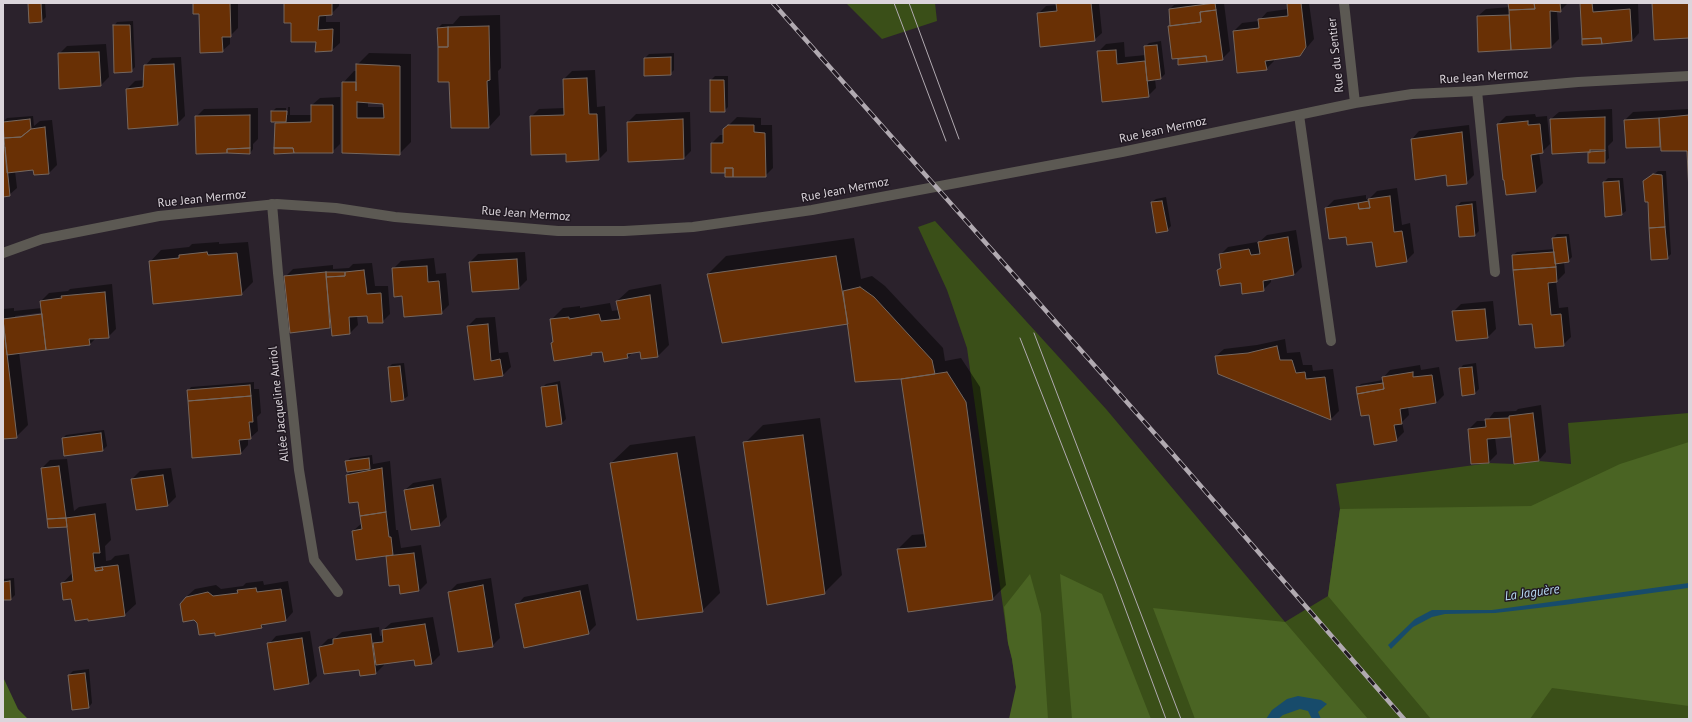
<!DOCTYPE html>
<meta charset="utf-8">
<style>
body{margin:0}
#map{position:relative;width:1692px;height:722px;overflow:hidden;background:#2b222c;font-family:"PT Sans",sans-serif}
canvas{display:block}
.frame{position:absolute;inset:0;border:4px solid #dbd5db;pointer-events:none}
</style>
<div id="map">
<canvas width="1692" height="722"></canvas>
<div class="frame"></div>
</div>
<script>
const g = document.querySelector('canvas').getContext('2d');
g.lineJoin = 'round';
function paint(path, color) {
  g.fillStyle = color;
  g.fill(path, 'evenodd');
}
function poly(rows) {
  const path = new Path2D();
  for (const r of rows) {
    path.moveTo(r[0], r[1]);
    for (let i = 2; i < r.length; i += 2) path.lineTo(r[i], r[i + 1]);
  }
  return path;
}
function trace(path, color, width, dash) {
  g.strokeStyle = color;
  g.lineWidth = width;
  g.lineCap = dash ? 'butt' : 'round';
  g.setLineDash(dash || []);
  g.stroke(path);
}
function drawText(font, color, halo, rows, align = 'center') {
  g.font = font + ' "PT Sans",sans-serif';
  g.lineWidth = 3;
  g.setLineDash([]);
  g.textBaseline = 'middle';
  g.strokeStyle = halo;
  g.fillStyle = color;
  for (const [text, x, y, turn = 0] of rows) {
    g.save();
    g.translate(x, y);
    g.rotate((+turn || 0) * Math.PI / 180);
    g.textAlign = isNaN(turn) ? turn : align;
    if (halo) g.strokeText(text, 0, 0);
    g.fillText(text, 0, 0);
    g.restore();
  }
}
paint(poly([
 [846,3,935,3,937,21,882,39],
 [935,221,1106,409,1285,622,1328,596,1340,509,1336,484,1489,463,1514,464,1539,461,1571,464,1568,423,1689,413,1689,719,1016,719,1016,687,1012,659,1008,643,967,348,947,290,918,227]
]), '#3a4f18');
paint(poly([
 [1689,442,1689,706,1552,688,1530,719,1431,719,1328,596,1340,509,1531,506,1620,464],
 [1030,574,1041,614,1048,719,1009,719,1016,687,1012,659,1008,643,1004,607],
 [1060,574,1102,594,1151,719,1072,719],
 [1153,608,1285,622,1368,719,1195,719],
 [3,677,18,709,28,719,3,719]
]), '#4a6423');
paint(poly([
 [1689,583,1688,588,1564,605,1495,613,1445,614,1432,617,1413,627,1391,649,1388,645,1415,619,1432,610,1492,610],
 [1298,696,1321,700,1327,704,1318,712,1321,719,1312,719,1308,711,1300,709,1283,715,1278,719,1266,719,1272,710,1287,699]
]), '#174b6b');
paint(poly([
 [29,3,45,3,46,17,42,21],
 [194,3,238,3,238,28,230,36,230,44,222,51],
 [285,3,339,3,339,6,331,14,326,14,326,22,340,22,340,43,332,50,317,41,292,22],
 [1057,3,1099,3,1102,33,1094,40,1038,14,1046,6,1057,5],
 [1190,3,1224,3,1230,51,1222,59,1179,59,1180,57,1169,27,1171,25,1170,9,1174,5],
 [1288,3,1309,3,1314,39,1300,56,1274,59,1274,61,1266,69,1234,31,1242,23,1259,21,1267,12,1288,9],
 [1510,3,1568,3,1560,11,1557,11,1559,39,1551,47,1479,51,1478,16,1486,9,1510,7],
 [1581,3,1638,3,1639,33,1632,41],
 [500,15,501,68,498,71,500,115,489,127,450,81,438,28,442,24,453,24,460,16],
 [133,21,135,67,131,71,114,26,117,22],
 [1161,41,1165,74,1161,78,1155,79,1156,88,1148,96,1098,52,1106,44,1124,42,1125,57,1146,55,1145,47,1149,43],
 [106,44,109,77,101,85,59,54,67,46],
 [369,53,411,54,411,142,399,154,343,152,343,83,354,71,357,71,357,65],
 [368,102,384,103,384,107,368,107],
 [674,53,674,70,670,74,645,58,649,54],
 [181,57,185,116,177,124,127,89,135,81,144,80,145,66,152,58],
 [595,70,597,107,605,106,607,151,599,159,567,161,567,153,531,117,539,109,565,108,564,79,572,71],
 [715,76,728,76,728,107,724,111,711,80],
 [340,97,340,144,332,152,275,153,276,123,277,121,272,112,276,108,286,108,286,115,288,115,288,107,290,107,290,115,312,115,312,105,320,98],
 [258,108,258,139,253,144,253,149,250,153,196,117,204,109],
 [1612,109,1613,141,1608,146,1609,158,1605,162,1589,162,1589,152,1551,119,1559,112],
 [1689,109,1689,176,1687,150,1661,146,1627,147,1625,120,1633,112],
 [690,112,691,151,684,158,628,122,636,114],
 [1535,114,1536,117,1547,116,1550,144,1542,152,1539,152,1543,183,1535,191,1498,124,1506,116],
 [33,116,34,126,40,121,52,120,57,165,49,173,34,169,15,171,17,188,9,195,3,196,3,140,5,140,3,122,7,118],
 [737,117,761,118,761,125,772,125,773,168,765,176,712,143,720,135,724,135,724,130],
 [1469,125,1474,175,1466,183,1412,139,1419,131],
 [1658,171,1666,171,1671,254,1667,258,1648,201,1644,182],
 [1608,178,1623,178,1626,211,1622,214,1604,182],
 [1397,188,1402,225,1410,223,1414,253,1406,261,1372,241,1347,236,1326,208,1334,200,1366,195,1366,199,1370,198,1377,191],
 [1166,197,1171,226,1167,230,1152,202,1156,199],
 [1476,201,1479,231,1475,235,1457,206,1461,202],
 [1296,230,1302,267,1294,275,1271,278,1271,282,1263,290,1242,282,1218,270,1222,266,1220,255,1228,247,1257,242,1257,244,1267,235],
 [1557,234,1569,234,1572,257,1568,261,1564,262,1565,273,1556,282,1559,308,1568,307,1571,337,1563,345,1533,323,1513,255,1517,252,1555,249,1553,238],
 [854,238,861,279,872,276,885,286,943,348,945,361,961,358,980,387,1006,585,992,599,898,549,912,535,925,534,902,378,848,323,708,274,726,256],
 [219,242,219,244,248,242,253,282,241,294,150,262,161,250,189,247,192,244],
 [525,252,527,280,519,288,470,262,478,254],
 [434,258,436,274,446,273,449,305,441,313,403,295,393,269,401,261],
 [372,263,375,286,388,286,390,314,382,322,368,315,357,316,358,325,350,333,332,335,331,327,291,332,285,277,293,269,333,265,333,269,349,268,353,264],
 [112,284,116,329,108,337,96,338,89,345,19,352,28,425,16,437,3,438,3,309,14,308,14,311,42,308,41,301,49,293,68,291,70,289],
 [46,312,47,314,15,318,15,316],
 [661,284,669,345,658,356,641,351,633,352,628,357,603,351,593,352,591,354,552,343,554,341,551,320,563,308,580,306,580,308,610,303,612,311,619,310,617,301,629,290],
 [1493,301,1496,329,1488,337,1453,312,1461,304],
 [495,317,499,353,508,352,511,367,503,375,475,379,468,326,476,318],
 [1285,339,1287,353,1300,352,1303,365,1312,365,1313,371,1333,369,1339,411,1331,419,1219,373,1216,356,1224,349,1257,345],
 [404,363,408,396,404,399,389,367,392,364],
 [1476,363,1479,389,1475,393,1463,395,1460,369,1463,365],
 [1420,365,1421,370,1439,367,1444,395,1436,403,1408,407,1409,415,1402,422,1404,432,1396,440,1366,387,1368,384,1359,386,1361,384,1383,380,1383,378,1390,370],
 [560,381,566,419,562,423,543,387,546,384],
 [254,382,254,389,259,389,261,413,257,417,258,431,250,438,248,439,248,445,241,453,188,391,191,387],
 [1541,405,1546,452,1539,460,1512,436,1495,437,1497,454,1489,462,1469,429,1477,421,1487,421,1494,412,1516,411,1518,409],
 [820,418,842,575,824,593,745,443,763,425],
 [104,430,107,446,103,450,65,455,63,438,66,435],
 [695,436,720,593,702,611,611,463,630,445],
 [372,455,373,464,390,461,396,530,398,530,401,548,421,545,427,583,419,591,401,593,400,583,390,585,386,555,353,531,362,523,359,501,347,475,351,471,347,462,350,458],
 [67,459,74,511,79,507,106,503,111,540,105,546,106,561,111,560,115,556,129,554,136,604,124,615,72,597,62,584,73,572,68,525,42,468,50,460],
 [171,468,176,497,168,505,137,509,132,479,140,471],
 [441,478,447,517,439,525,405,490,413,483],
 [14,578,15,595,11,599,3,599,3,579],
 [491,578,500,638,492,646,449,592,457,584],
 [263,581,264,585,288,581,293,612,286,620,266,623,262,627,216,635,216,632,198,623,186,597,195,589,216,585,221,589,243,586,246,583],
 [588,584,596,625,588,633,517,605,524,597],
 [433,617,440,655,432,663,415,659,384,663,384,665,376,673,360,669,320,647,328,639,335,638,342,632,379,627,380,636,384,635,383,630,391,623],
 [310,631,317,676,309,684,269,644,276,636],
 [89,669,92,703,89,707,69,675,73,671]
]), '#0007');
const building = poly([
 [28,3,41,3,42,22,29,23,28,3],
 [193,3,230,3,231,37,222,37,223,52,200,53,199,14,193,14,193,3],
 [284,3,332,3,332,15,319,16,318,30,333,29,332,51,315,52,316,42,291,42,291,23,284,23,284,3],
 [1056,3,1091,3,1095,41,1040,47,1037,13,1057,11,1056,3],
 [1215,3,1216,10,1200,12,1201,22,1170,26,1169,9,1215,3],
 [1287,3,1301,3,1306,47,1300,56,1265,61,1267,70,1237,73,1233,31,1259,28,1258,19,1288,16,1287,3],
 [1508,3,1534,3,1535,9,1509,10,1508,3],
 [1534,3,1560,3,1561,12,1550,11,1551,48,1511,50,1509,10,1535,9,1534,3],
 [1580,3,1592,3,1593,12,1630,9,1632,41,1602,44,1601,38,1582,39,1580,3],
 [1652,3,1689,3,1689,38,1654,40,1652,3],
 [1216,10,1223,60,1207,62,1206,56,1172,59,1168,26,1201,22,1200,12,1216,10],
 [1509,15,1511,50,1478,52,1477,16,1509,15],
 [113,25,130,25,132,72,114,73,113,25],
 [489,26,490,80,487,81,489,128,451,128,449,82,438,82,438,47,448,47,448,27,489,26],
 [448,27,448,47,438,47,437,28,448,27],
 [1601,38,1602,44,1582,45,1582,39,1601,38],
 [1157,45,1161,79,1147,81,1144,46,1157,45],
 [1116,50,1117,64,1145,61,1149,97,1102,102,1097,51,1116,50],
 [99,52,101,86,59,89,58,53,99,52],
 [1206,56,1207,62,1178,65,1178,59,1206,56],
 [671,57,671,75,644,76,644,58,671,57],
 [174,64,178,125,128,129,126,89,143,87,144,65,174,64],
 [356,64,400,66,400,155,342,153,342,82,356,82,356,91,356,64],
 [357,102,383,104,384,118,357,118,357,102],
 [587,78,589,114,597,114,599,160,566,162,566,154,531,155,530,116,564,115,563,79,587,78],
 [710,80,724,80,725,112,710,112,710,80],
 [311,105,333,105,333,153,294,153,293,148,274,148,275,123,311,122,311,105],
 [271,111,287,111,286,122,271,122,271,111],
 [250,115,250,148,227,149,227,153,196,154,195,116,250,115],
 [1689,115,1689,193,1687,151,1661,151,1659,118,1689,115],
 [1605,117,1605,151,1552,154,1550,119,1605,117],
 [1659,118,1660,147,1626,148,1624,120,1659,118],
 [30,119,31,129,21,137,4,138,3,122,30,119],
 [683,119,684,159,628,162,627,122,683,119],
 [1528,121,1528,125,1540,124,1543,153,1531,155,1536,192,1506,195,1504,180,1503,180,1497,124,1528,121],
 [728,125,754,125,754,132,765,133,766,177,733,177,733,168,725,168,725,173,711,173,711,143,723,143,723,129,728,125],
 [45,127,49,174,34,175,33,170,7,173,4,138,21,137,31,129,45,127],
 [1462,132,1467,184,1447,186,1446,175,1415,180,1411,139,1462,132],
 [3,147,5,147,10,196,3,197,3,147],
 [250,148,250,154,227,153,227,149,250,148],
 [274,148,293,148,294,153,274,154,274,148],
 [1590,150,1605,150,1605,163,1588,163,1588,152,1590,153,1590,150],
 [725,168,733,168,733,177,725,177,725,168],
 [1653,174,1662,175,1665,227,1649,228,1648,202,1645,202,1643,181,1653,174],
 [1619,181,1622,215,1605,217,1603,182,1619,181],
 [1390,196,1394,232,1402,231,1407,262,1376,267,1372,242,1347,245,1346,237,1329,239,1325,208,1358,203,1359,209,1370,208,1368,199,1390,196],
 [1162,201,1168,231,1156,233,1151,202,1162,201],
 [1369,201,1370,208,1359,209,1358,203,1369,201],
 [1472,204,1475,236,1459,237,1456,206,1472,204],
 [1665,227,1668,259,1651,260,1649,228,1665,227],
 [1288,237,1294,275,1263,281,1264,291,1242,294,1241,283,1220,286,1217,270,1221,268,1219,254,1249,249,1251,255,1260,254,1258,242,1288,237],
 [1566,237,1569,262,1555,264,1552,238,1566,237],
 [207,252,208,255,237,253,242,295,153,304,149,261,179,258,179,255,207,252],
 [1554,252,1556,267,1513,270,1512,255,1554,252],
 [836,256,848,324,722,343,707,274,836,256],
 [517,259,519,289,472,292,469,262,517,259],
 [427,266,428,282,439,281,442,314,404,317,402,296,394,297,392,268,427,266],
 [1556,267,1557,282,1548,283,1551,315,1561,314,1564,346,1535,348,1532,324,1519,325,1513,270,1556,267],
 [364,270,367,294,381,293,383,323,368,323,367,316,349,317,350,334,332,336,326,277,345,276,345,272,364,270],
 [326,272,345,272,345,276,326,277,326,272],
 [326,272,330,328,290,333,284,276,326,272],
 [860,287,874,297,932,360,935,374,901,379,855,382,843,291,860,287],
 [105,292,109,338,89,339,90,345,46,350,40,301,62,298,61,296,105,292],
 [650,295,658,357,641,359,640,352,627,354,628,358,604,362,602,352,591,353,592,355,554,361,551,343,553,342,550,319,569,317,569,319,599,314,601,321,620,319,616,301,650,295],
 [1485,309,1488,338,1456,341,1452,311,1485,309],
 [42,314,46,350,7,355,3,319,42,314],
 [3,320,17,438,3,439,3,320],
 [488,324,491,361,500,359,503,376,474,380,467,326,488,324],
 [1277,346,1280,360,1292,360,1296,373,1305,372,1306,379,1325,377,1331,420,1218,374,1215,356,1248,353,1277,346],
 [400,366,404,400,391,402,388,367,400,366],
 [1472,367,1475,394,1462,396,1459,368,1472,367],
 [947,372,966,402,993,600,908,612,897,549,926,547,901,379,947,372],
 [1413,372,1413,377,1432,375,1436,403,1400,409,1402,424,1394,425,1397,441,1374,445,1369,415,1361,416,1357,394,1384,389,1382,377,1413,372],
 [1383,383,1384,389,1357,394,1356,387,1383,383],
 [250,385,251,396,188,401,187,390,250,385],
 [557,385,562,424,546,427,541,387,557,385],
 [251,396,253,422,249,422,251,439,239,440,241,454,192,458,188,401,251,396],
 [1533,413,1539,461,1514,464,1509,416,1533,413],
 [1509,418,1511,437,1487,439,1489,463,1471,464,1468,429,1486,427,1485,419,1509,418],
 [101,433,103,451,64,456,62,438,101,433],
 [803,435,825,594,767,605,743,442,803,435],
 [677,453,703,612,637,620,610,463,677,453],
 [369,458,370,469,347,472,345,461,369,458],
 [59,466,66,518,47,519,41,468,59,466],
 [382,468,386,512,360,516,358,502,349,503,346,475,382,468],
 [163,475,168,506,136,510,131,479,163,475],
 [433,485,440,526,411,530,404,490,433,485],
 [386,512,389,537,391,537,393,555,356,560,352,531,362,529,360,516,386,512],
 [95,514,100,553,93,553,95,571,103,570,102,567,118,565,125,616,88,621,88,619,75,621,71,599,63,600,61,583,73,581,66,518,95,514],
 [66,518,67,527,48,528,47,519,66,518],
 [414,553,419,591,400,594,399,585,389,586,386,556,414,553],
 [102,567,103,570,95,571,95,568,102,567],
 [10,581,11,600,3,600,3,582,10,581],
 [483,585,493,647,458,652,448,592,483,585],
 [256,588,257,592,281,589,286,621,261,625,262,628,215,636,215,633,199,635,197,623,194,620,183,622,180,604,186,597,208,592,213,596,238,593,237,590,256,588],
 [580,591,589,634,524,648,515,604,580,591],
 [425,624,432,664,415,666,414,660,376,665,373,643,383,642,382,630,425,624],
 [371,634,376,674,360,676,359,670,324,674,319,647,333,644,333,639,371,634],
 [302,638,309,684,274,690,267,643,302,638],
 [85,673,89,708,72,710,68,675,85,673]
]);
paint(building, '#693005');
trace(building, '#75675f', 1);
trace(poly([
 [1477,91,1495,272],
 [1299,115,1331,341],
 [272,204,278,273,299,470,314,560,338,592]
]), '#5c5953', 10);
trace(poly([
 [1344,3,1355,103],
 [3,253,42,239,159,216,277,204,336,208,395,217,558,231,624,231,693,227,812,210,1122,152,1355,103,1412,94,1477,91,1578,82,1689,76]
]), '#5c5953', 10);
trace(poly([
 [894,3,946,141],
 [909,3,959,139],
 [1034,333,1181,719],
 [1020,338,1115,581,1166,719]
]), '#b1aab1', 1);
const rail = poly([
 [773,3,1172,453,1404,719]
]);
trace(rail, '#b1aab1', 4.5);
trace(rail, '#211922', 3, [9]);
drawText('12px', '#dbd5db', '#211922', [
 ["Rue du Sentier",1336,55,-96],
 ["Rue Jean Mermoz",1484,77,-4],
 ["Rue Jean Mermoz",1163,130,-12],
 ["Rue Jean Mermoz",845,190,-11],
 ["Rue Jean Mermoz",202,199,-6],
 ["Rue Jean Mermoz",526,214,4],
 ["Allée Jacqueline Auriol",279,404,-96]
]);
drawText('italic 13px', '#b7d9f3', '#211922', [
 ["La Jaguère",1532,593,-8]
]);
</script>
